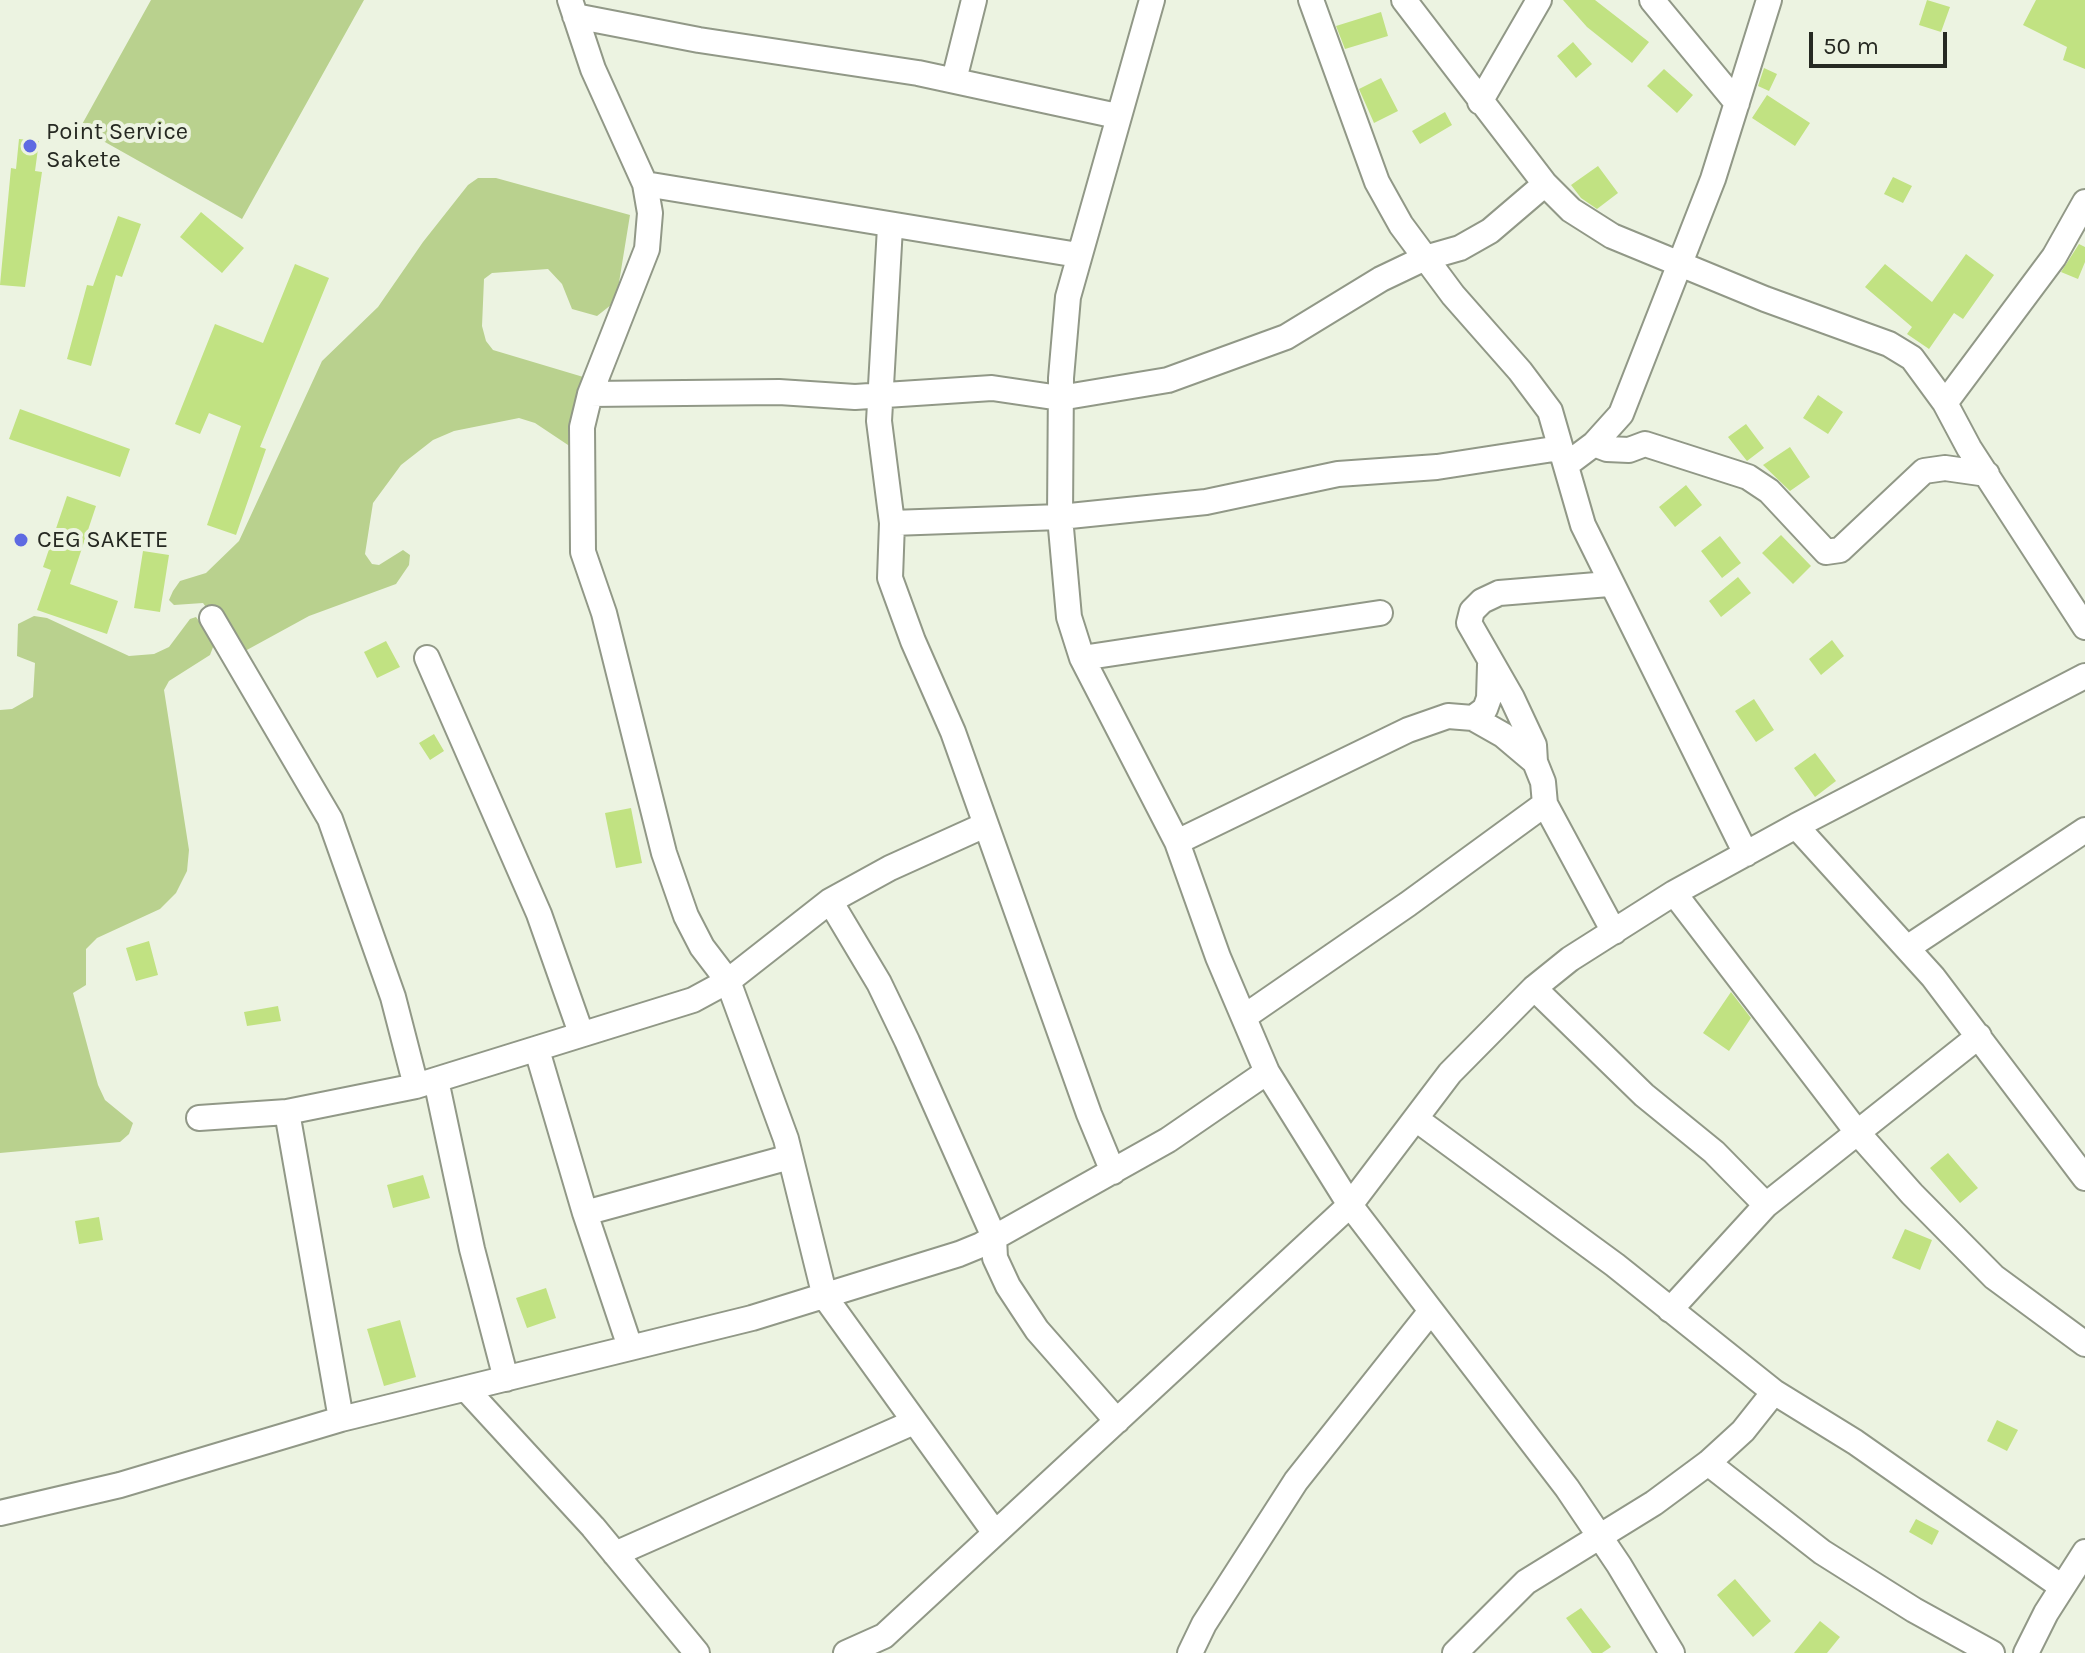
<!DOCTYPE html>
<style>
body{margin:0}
#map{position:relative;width:2085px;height:1653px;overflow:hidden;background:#ecf3e1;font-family:Karla,sans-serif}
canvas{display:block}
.scale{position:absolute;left:1809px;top:32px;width:138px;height:36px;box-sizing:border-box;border:4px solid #262922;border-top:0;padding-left:10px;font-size:24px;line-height:28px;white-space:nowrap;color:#262922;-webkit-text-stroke:6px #ecf3e1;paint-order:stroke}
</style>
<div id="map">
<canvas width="2085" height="1653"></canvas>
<div class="scale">50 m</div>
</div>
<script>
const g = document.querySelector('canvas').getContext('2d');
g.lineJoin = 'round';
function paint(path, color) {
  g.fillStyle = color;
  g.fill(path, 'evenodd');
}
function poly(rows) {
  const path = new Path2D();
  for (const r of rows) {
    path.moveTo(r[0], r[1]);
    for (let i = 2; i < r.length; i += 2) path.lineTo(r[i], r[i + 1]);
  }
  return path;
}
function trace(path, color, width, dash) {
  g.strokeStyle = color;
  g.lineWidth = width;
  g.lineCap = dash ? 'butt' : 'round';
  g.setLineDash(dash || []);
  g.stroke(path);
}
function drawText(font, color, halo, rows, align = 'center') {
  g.font = font + ' Karla,sans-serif';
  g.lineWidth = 8;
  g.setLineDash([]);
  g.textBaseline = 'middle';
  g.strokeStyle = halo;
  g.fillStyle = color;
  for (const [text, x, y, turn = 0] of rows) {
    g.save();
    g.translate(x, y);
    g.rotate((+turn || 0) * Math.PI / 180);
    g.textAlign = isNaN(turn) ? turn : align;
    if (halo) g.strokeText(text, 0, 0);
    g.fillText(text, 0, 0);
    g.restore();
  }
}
paint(poly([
 [151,0,364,0,242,219,80,128],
 [478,178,496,178,630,215,616,301,597,316,572,309,562,284,548,269,492,273,484,279,482,326,486,341,493,350,590,379,571,447,535,423,519,418,454,431,433,440,401,465,373,503,365,554,372,564,379,565,403,550,410,555,409,565,396,584,309,616,245,651,230,640,203,603,174,605,169,600,173,591,180,581,206,573,239,541,322,361,378,307,423,242,468,185],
 [34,616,47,618,129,656,154,654,169,647,190,619,196,617,215,642,210,655,169,681,164,690,189,850,187,871,176,893,160,909,97,938,86,949,86,985,73,993,98,1085,105,1100,133,1123,129,1134,120,1142,0,1153,0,710,12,709,33,697,35,663,17,656,18,624]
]), '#b9d18e');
paint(poly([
 [1563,0,1595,0,1649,42,1632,63,1587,27],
 [1927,0,1950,7,1941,32,1919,25],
 [2036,0,2085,0,2085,69,2063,60,2067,47,2023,25],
 [1381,12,1388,36,1345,49,1336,26],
 [1573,42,1592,64,1576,78,1557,56],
 [1764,68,1777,74,1769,91,1758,86],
 [1664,69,1693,95,1677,113,1647,86],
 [1381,78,1398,111,1374,123,1359,89],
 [1767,95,1810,123,1795,146,1752,118],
 [1445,112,1452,125,1420,144,1412,131],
 [19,139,39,141,35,171,42,172,25,287,0,285,11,168,16,169],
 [1598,166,1618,193,1597,209,1581,198,1571,185],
 [1893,177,1912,186,1903,203,1884,194],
 [201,212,244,248,222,273,180,237],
 [118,216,141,224,122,277,116,275,91,366,67,359,87,285,93,286],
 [2079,244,2085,247,2085,262,2078,279,2061,272],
 [1966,254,1994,275,1963,319,1954,313,1929,349,1907,334,1912,327,1865,287,1885,264,1932,302],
 [295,264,329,278,260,447,266,449,236,535,207,525,241,426,209,413,200,434,175,424,215,324,263,343],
 [1818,395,1843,412,1828,434,1803,418],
 [20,409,130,449,120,477,9,439],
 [1746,424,1764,448,1747,461,1728,437],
 [1790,447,1810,477,1790,491,1763,465],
 [1686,485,1702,505,1675,527,1659,507],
 [67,496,96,506,70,584,118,601,107,634,37,610,51,570,43,567],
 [1781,535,1811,566,1793,584,1762,553],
 [1720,536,1741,563,1722,578,1701,551],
 [143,551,169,555,160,612,134,608],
 [1738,577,1751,593,1721,617,1709,601],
 [1832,640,1844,656,1821,675,1809,659],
 [386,641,400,667,377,678,364,652],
 [1754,699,1774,730,1756,742,1735,711],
 [434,734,444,751,430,760,419,743],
 [1815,753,1836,781,1815,797,1794,768],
 [631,808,642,863,616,868,605,813],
 [149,941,158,975,136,981,126,948],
 [1731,992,1751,1018,1729,1051,1703,1033],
 [278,1006,281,1021,247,1026,244,1012],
 [1948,1153,1978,1188,1960,1203,1930,1168],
 [423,1175,430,1198,393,1208,387,1185],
 [99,1217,103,1240,79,1244,75,1221],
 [1905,1229,1932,1240,1920,1270,1892,1258],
 [546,1288,556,1318,527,1328,516,1298],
 [400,1320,416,1377,384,1386,367,1329],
 [1997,1420,2018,1430,2007,1451,1987,1441],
 [1916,1519,1939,1531,1932,1545,1909,1532],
 [1735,1579,1771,1621,1753,1637,1717,1595],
 [1581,1608,1611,1647,1602,1653,1592,1653,1566,1618],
 [1820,1621,1840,1637,1827,1653,1794,1653]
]), '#c1e282');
const minor = poly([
 [570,0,593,69,645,184,650,213,647,249,590,394,582,427,583,552,604,613,664,853,686,916,702,947,728,981,786,1139,825,1297,995,1533],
 [1152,0,1068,297,1061,378,1060,517,1069,617,1082,658,1177,842,1218,957,1267,1072,1350,1205,1567,1488,1619,1565,1672,1653],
 [1311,0,1377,182,1401,225,1453,295,1520,371,1550,411,1583,525,1746,854],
 [1404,0,1545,184,1571,210,1612,236,1765,299,1889,344,1912,358,1945,403,1969,448,2085,627],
 [1652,0,1737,103],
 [575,16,699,40,918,73,1117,116],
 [954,80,974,0],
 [1480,102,1539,0],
 [645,184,1078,255],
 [890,227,879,421,892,523,890,578,913,641,953,732,1089,1114,1113,1172],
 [590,394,779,392,855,397,992,388,1060,398,1168,380,1286,337,1381,279,1425,258,1460,248,1490,231,1545,184],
 [1945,403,2054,257,2085,202],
 [1594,444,1607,449,1629,450,1645,444,1748,477,1769,491,1826,552,1840,550,1924,471,1945,468,1987,474],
 [1566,465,1594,444,1621,414,1713,179,1769,0],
 [892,523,1060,517,1206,502,1338,474,1437,467,1560,448],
 [212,618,330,819,393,997,416,1086],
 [427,658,539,914,581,1033],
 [1082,658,1380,613],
 [1473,718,1485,709,1489,698,1490,665],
 [1535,762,1534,745,1512,698,1469,623,1472,611,1482,601,1499,593,1609,584],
 [1796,826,1933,977,2085,1178],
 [1177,842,1408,730,1448,716,1473,718,1503,735,1535,762,1543,782,1545,804,1614,932],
 [1674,893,1857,1132,1912,1194,1994,1277,2085,1344],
 [830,901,879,983,907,1041,994,1237,995,1258,1008,1286,1037,1330,1117,1421],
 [1907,948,2085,830],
 [1534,988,1644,1095,1714,1152,1766,1205],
 [1244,1017,1408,904,1545,804],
 [537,1050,585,1213,630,1347],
 [436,1080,472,1249,506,1379],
 [287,1112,341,1419],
 [199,1118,287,1112,416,1086,693,1000,728,981,830,901,890,868,985,825],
 [1416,1119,1615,1265,1774,1392,1855,1442,2062,1587],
 [585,1213,790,1157],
 [1670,1310,1766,1205,1979,1036],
 [467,1390,593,1527,697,1653],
 [1708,1463,1822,1552,1914,1610,1992,1653],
 [0,1513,120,1485,341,1419,752,1318,959,1254,981,1245,1168,1140,1267,1072],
 [615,1554,914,1422],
 [846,1653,884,1636,1350,1205,1450,1073,1534,988,1570,959,1674,893,1796,826,2085,676],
 [1190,1653,1204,1624,1296,1481,1431,1311],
 [1455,1653,1526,1582,1654,1503,1708,1463,1743,1431,1774,1392],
 [2026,1653,2046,1613,2085,1552]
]);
trace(minor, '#919887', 28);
trace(minor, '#fff', 24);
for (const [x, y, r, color] of [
 [30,146,8,"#5e6ae2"],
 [21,540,8,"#5e6ae2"]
]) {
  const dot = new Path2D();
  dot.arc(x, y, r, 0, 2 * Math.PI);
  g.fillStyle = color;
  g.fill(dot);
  trace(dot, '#ecf3e1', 3);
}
drawText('24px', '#262922', '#ecf3e1', [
 ["Point Service",46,132],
 ["Sakete",46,160],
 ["CEG SAKETE",37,540]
], 'left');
</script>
